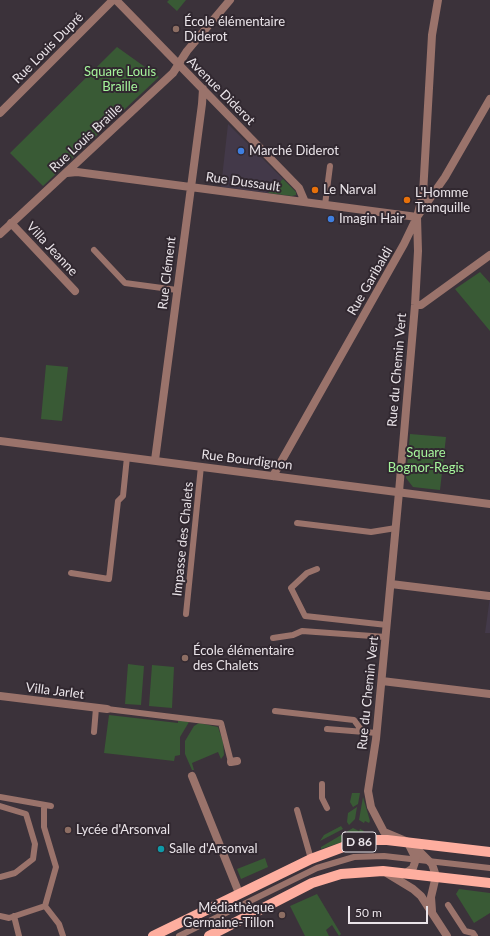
<!DOCTYPE html>
<meta charset="utf-8">
<style>
body{margin:0}
#map{position:relative;width:490px;height:936px;overflow:hidden;background:#3b323a;font-family:Lato,sans-serif}
canvas{display:block}
.scale{position:absolute;left:348px;top:906px;width:80px;height:18px;box-sizing:border-box;border:2px solid #eae4e9;border-top:0;padding-left:5px;font-size:12px;line-height:14px;white-space:nowrap;color:#eae4e9;-webkit-text-stroke:3px #312830;paint-order:stroke}
</style>
<div id="map">
<canvas width="490" height="936"></canvas>
<div class="scale">50 m</div>
</div>
<script>
const g = document.querySelector('canvas').getContext('2d');
g.lineJoin = 'round';
function paint(path, color) {
  g.fillStyle = color;
  g.fill(path, 'evenodd');
}
function poly(rows) {
  const path = new Path2D();
  for (const r of rows) {
    path.moveTo(r[0], r[1]);
    for (let i = 2; i < r.length; i += 2) path.lineTo(r[i], r[i + 1]);
  }
  return path;
}
function trace(path, color, width, dash) {
  g.strokeStyle = color;
  g.lineWidth = width;
  g.lineCap = dash ? 'butt' : 'round';
  g.setLineDash(dash || []);
  g.stroke(path);
}
function drawText(font, color, halo, rows, align = 'center') {
  g.font = font + ' Lato,sans-serif';
  g.lineWidth = 4;
  g.setLineDash([]);
  g.textBaseline = 'middle';
  g.strokeStyle = halo;
  g.fillStyle = color;
  for (const [text, x, y, turn = 0] of rows) {
    g.save();
    g.translate(x, y);
    g.rotate((+turn || 0) * Math.PI / 180);
    g.textAlign = isNaN(turn) ? turn : align;
    if (halo) g.strokeText(text, 0, 0);
    g.fillText(text, 0, 0);
    g.restore();
  }
}
paint(poly([
 [228,124,283,179,268,193,221,187],
 [490,597,490,633,485,633]
]), '#433949');
paint(poly([
 [169,0,186,0,177,11,167,2],
 [117,47,159,77,43,186,10,153],
 [283,179,296,192,296,195,292,196,268,193],
 [480,272,490,283,490,331,455,289],
 [46,365,68,367,62,421,41,419],
 [410,434,446,437,440,490,413,487,406,478],
 [128,664,144,666,141,705,125,704],
 [152,665,174,667,172,708,149,706],
 [109,715,178,723,178,720,189,722,180,737,180,755,175,756,174,761,104,753],
 [199,723,218,727,223,742,224,755,221,759,218,752,192,763,194,770,192,770,185,754,185,741,194,726],
 [352,793,360,793,358,804,353,807,350,802],
 [363,797,370,821,369,823,365,821,364,823,359,820],
 [357,807,355,819,349,825,347,822,348,813],
 [341,826,343,829,320,841,324,835],
 [353,828,359,831,360,829,364,831,361,836,321,849,321,847],
 [265,858,268,867,241,879,237,869],
 [459,889,490,893,490,913,474,923,456,894],
 [317,894,341,934,339,936,332,925,326,930,329,936,305,936,290,906]
]), '#395a35');
trace(poly([
 [325,205,330,166],
 [94,250,125,283,177,290],
 [297,523,371,532,396,528],
 [317,569,307,573,291,588,305,616,387,625],
 [71,573,109,579,118,501,123,496,127,457],
 [186,614,201,466],
 [273,638,293,635,302,631,386,637],
 [107,709,221,723,231,762],
 [275,711,354,720,362,731],
 [327,729,377,733],
 [94,732,96,708],
 [322,784,322,798,327,808],
 [0,797,51,806],
 [0,806,26,814,35,844,33,859,15,873,0,877],
 [297,810,311,859],
 [448,905,465,931,473,933,475,936],
 [45,906,59,924,63,936],
 [0,916,9,918,45,906,56,867,44,827,44,806],
 [14,916,19,936],
 [179,936,317,868,354,857,384,856,490,868]
]), '#9a736b', 6);
trace(poly([
 [116,0,299,188,305,202],
 [0,113,113,0],
 [67,173,77,172,417,217],
 [11,223,75,291],
 [0,234,173,73,187,51,230,0],
 [415,305,421,305,490,255],
 [155,460,202,104,203,89],
 [273,476,404,244,417,217,445,177,490,99],
 [391,584,489,596],
 [382,681,490,694],
 [0,696,107,709],
 [231,762,237,761],
 [192,776,239,893],
 [406,873,413,868,416,859,409,845],
 [436,876,432,864,421,853,408,842,384,832,371,807,368,791,376,739,399,492,415,305,418,251,417,217,423,194,432,35,438,0]
]), '#9a736b', 8);
trace(poly([
 [0,441,490,504],
 [385,872,413,889,421,896,447,936],
 [432,911,431,897,436,876]
]), '#9a736b', 8);
trace(poly([
 [153,936,311,859,354,843,369,840,387,840,490,852],
 [209,936,312,883,341,874,383,871,490,883]
]), '#feae9f', 10);
for (const [x, y, r, color] of [
 [176,29,4,"#8d6e63"],
 [241,151,4,"#3f7fe0"],
 [315,190,4,"#e8710a"],
 [407,200,4,"#e8710a"],
 [331,219,4,"#3f7fe0"],
 [185,658,4,"#8d6e63"],
 [68,830,4,"#8d6e63"],
 [161,849,4,"#0f9aa8"],
 [282,915,4,"#8d6e63"]
]) {
  const dot = new Path2D();
  dot.arc(x, y, r, 0, 2 * Math.PI);
  g.fillStyle = color;
  g.fill(dot);
  trace(dot, '#312830', 1.5);
}
for (const [x, y, w] of [
 [359,842,34]
]) {
  const box = new Path2D();
  box.roundRect(x - w / 2, y - 10, w, 20, 3);
  g.fillStyle = '#312830';
  g.fill(box);
  trace(box, '#eae4e9', 1);
}
drawText('bold 12px', '#eae4e9', null, [
 ["D 86",359,842]
]);
drawText('13px', '#eae4e9', '#312830', [
 ["École élémentaire",184,22],
 ["Diderot",184,37],
 ["Marché Diderot",249,151],
 ["Le Narval",323,190],
 ["L'Homme",415,193],
 ["Tranquille",415,208],
 ["Imagin Hair",339,219],
 ["École élémentaire",193,651],
 ["des Chalets",193,666],
 ["Lycée d'Arsonval",76,830],
 ["Salle d'Arsonval",169,849],
 ["Médiathèque",274,908,"right"],
 ["Germaine-Tillon",274,923,"right"]
], 'left');
drawText('13px', '#eae4e9', '#312830', [
 ["Rue Louis Dupré",48,48,-45],
 ["Avenue Diderot",221,91,45],
 ["Rue Louis Braille",86,138,-43],
 ["Rue Dussault",243,182,8],
 ["Villa Jeanne",52,249,47],
 ["Rue Clément",167,273,-83],
 ["Rue Garibaldi",370,281,-60],
 ["Rue du Chemin Vert",397,370,-85],
 ["Rue Bourdignon",247,460,7],
 ["Impasse des Chalets",183,539,-84],
 ["Villa Jarlet",55,691,7],
 ["Rue du Chemin Vert",368,693,-84]
]);
drawText('13px', '#a5f59b', '#312830', [
 ["Square Louis",120,72],
 ["Braille",120,87],
 ["Square",426,453],
 ["Bognor-Regis",426,468]
]);
</script>
